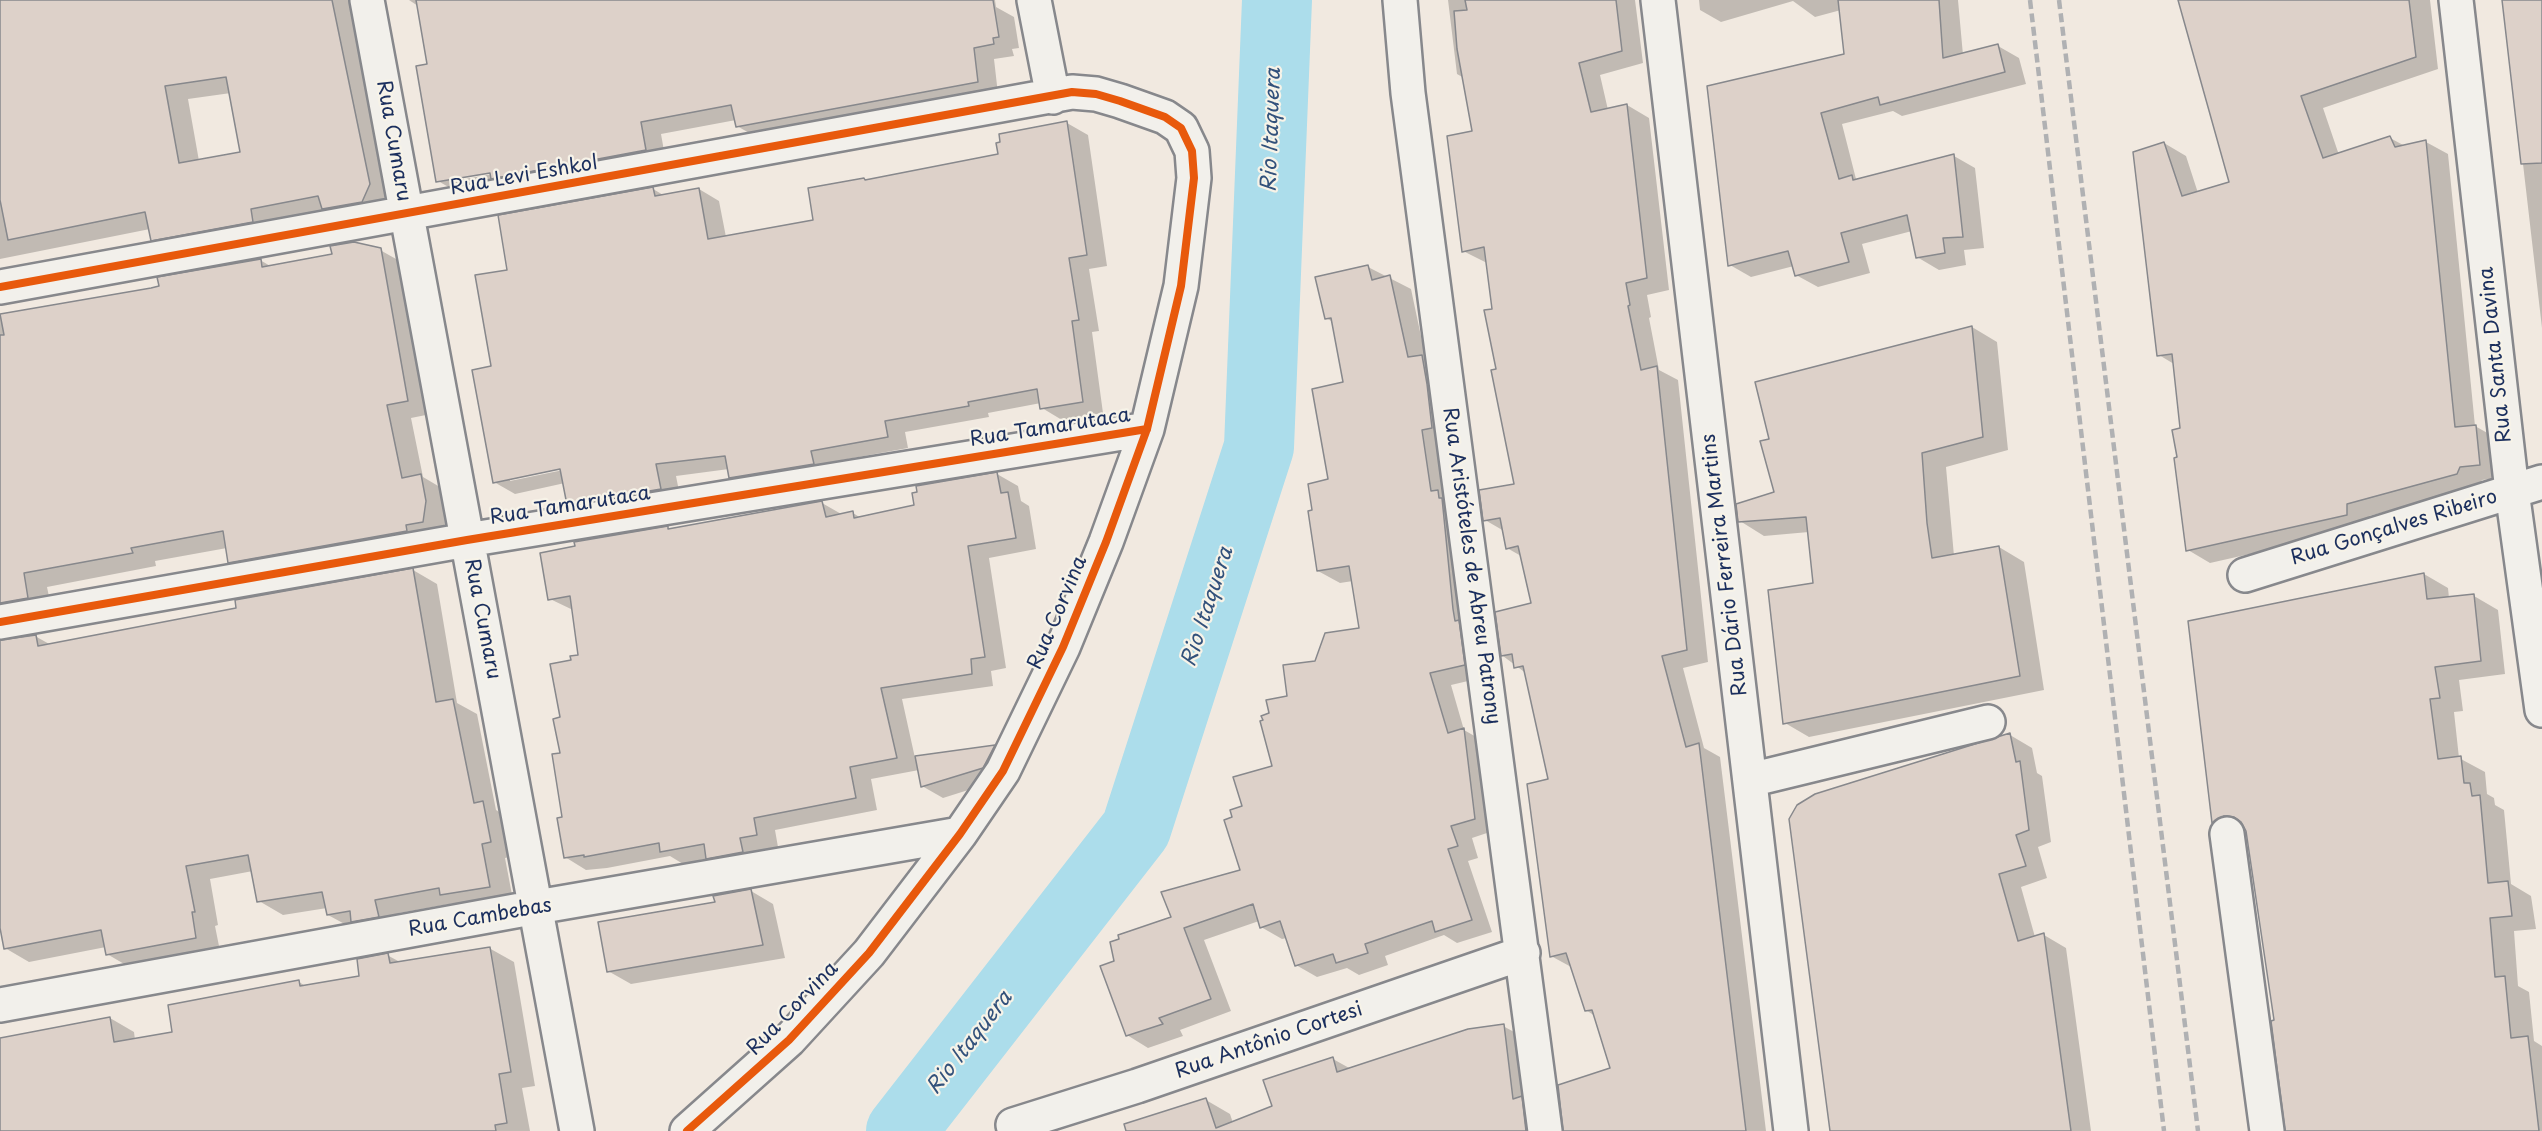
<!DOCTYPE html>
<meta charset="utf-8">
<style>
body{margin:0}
canvas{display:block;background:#f1e9e0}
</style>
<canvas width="2542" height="1131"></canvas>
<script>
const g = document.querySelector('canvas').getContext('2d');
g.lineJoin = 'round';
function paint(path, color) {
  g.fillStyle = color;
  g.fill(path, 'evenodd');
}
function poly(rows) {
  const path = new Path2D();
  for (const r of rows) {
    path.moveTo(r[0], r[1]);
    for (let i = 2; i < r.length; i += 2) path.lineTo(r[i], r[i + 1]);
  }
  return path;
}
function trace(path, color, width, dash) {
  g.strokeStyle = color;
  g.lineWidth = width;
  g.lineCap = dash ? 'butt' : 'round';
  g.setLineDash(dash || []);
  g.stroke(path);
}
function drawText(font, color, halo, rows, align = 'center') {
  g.font = font + ' "Playpen Sans",sans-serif';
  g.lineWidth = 4.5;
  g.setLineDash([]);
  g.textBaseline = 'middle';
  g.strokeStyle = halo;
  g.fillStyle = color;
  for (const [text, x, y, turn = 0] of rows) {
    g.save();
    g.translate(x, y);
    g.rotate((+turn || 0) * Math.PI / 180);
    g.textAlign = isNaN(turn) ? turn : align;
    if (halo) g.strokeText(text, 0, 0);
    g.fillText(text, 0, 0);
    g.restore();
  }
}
paint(poly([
 [0,0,353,0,393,198,386,215,176,253,152,240,150,229,0,259],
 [231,93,241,153,199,161,188,99],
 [409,0,995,0,996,7,1014,17,1019,48,1012,49,1014,56,994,59,998,94,758,138,737,126,736,120,661,134,666,162,459,193,438,181,429,65,418,6],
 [498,170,498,173,454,181,454,177],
 [1448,0,1635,0,1643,63,1600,75,1608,110,1627,105,1649,118,1669,290,1647,295,1651,317,1649,318,1659,370,1678,380,1708,662,1683,668,1704,748,1720,757,1766,1131,1564,1131,1612,1069,1595,1016,1586,1010,1573,968,1551,956,1549,780,1527,674,1503,656,1533,604,1521,556,1507,548,1504,531,1485,520,1516,485,1487,263,1463,251,1473,132,1464,78,1457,74],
 [1699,0,1958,0,1963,55,1998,46,2019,58,2026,84,1902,116,1893,111,1842,124,1856,179,1954,156,1975,168,1984,248,1964,250,1966,265,1939,270,1917,257,1912,231,1862,244,1870,273,1818,287,1796,275,1794,266,1751,277,1730,265,1846,55,1841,10,1815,17,1793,1,1721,22,1700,10],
 [2180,0,2430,0,2438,69,2323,108,2339,155,2390,138,2405,146,2426,142,2448,154,2475,426,2498,439,2502,477,2482,480,2479,486,2369,516,2369,527,2210,563,2188,550,2178,458,2182,429,2174,364,2159,355,2164,143,2186,156,2198,193,2231,183],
 [2504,0,2542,0,2542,328],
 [1067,123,1088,135,1107,266,1089,269,1099,331,1092,332,1103,413,1062,420,1042,408,1041,403,988,413,989,417,905,432,908,448,831,462,834,476,751,489,731,477,729,469,676,476,681,501,589,516,568,504,565,483,515,494,494,482,493,367,509,271,653,189,665,196,699,189,719,201,726,237,815,221,864,179,868,181,1000,155],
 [567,466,568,469,510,481,510,478],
 [380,250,405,264,431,414,411,418,423,477,445,490,450,516,447,535,254,576,230,562,227,548,155,561,156,566,47,587,52,611,6,630,5,640,35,636,51,645,238,609,413,570,437,584,457,703,477,714,496,810,507,817,514,856,505,858,513,900,465,908,455,903,399,913,402,930,352,928,328,915,327,908,283,915,259,901,253,871,210,879,218,925,215,926,220,951,131,968,107,954,106,947,29,962,5,948,0,919,0,315,151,289,260,260,272,267],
 [1368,267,1411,289,1426,360,1443,369,1485,677,1451,685,1464,730,1485,742,1496,830,1472,838,1478,858,1468,861,1492,932,1457,943,1444,935,1385,956,1388,965,1359,975,1347,968,1317,977,1296,965,1287,938,1282,939,1261,927,1259,921,1204,940,1231,1011,1180,1030,1183,1036,1148,1048,1127,1035,1116,962,1173,918,1242,871,1234,818,1273,767,1271,714,1289,697,1316,662,1360,630,1353,581,1340,583,1318,571,1313,511,1329,480,1344,383,1333,322,1326,318],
 [1972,327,1997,342,2008,450,1946,467,1954,556,1999,547,2024,562,2044,690,1809,737,1785,723,1815,584,1809,532,1764,536,1740,521,1776,493,1770,440],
 [997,474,1018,486,1021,501,1029,506,1036,549,989,558,1006,668,991,671,993,686,902,699,915,758,994,747,1014,759,1003,779,943,798,922,786,919,770,871,779,877,810,775,830,778,847,760,850,763,864,729,870,709,858,683,864,670,856,607,868,586,870,565,857,562,719,573,662,579,656,573,610,550,599,667,528,671,530,822,503,843,515,853,513,861,518,915,507],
 [2424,574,2448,588,2449,598,2474,596,2498,610,2505,674,2459,680,2463,711,2454,712,2459,758,2485,772,2487,794,2494,798,2495,805,2504,810,2511,884,2531,896,2536,929,2514,931,2518,986,2529,992,2534,1041,2542,1046,2542,1131,2286,1131,2276,1021,2247,830,2237,836,2214,822,2190,622],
 [2010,735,2032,748,2037,773,2042,776,2051,842,2038,847,2047,878,2021,887,2035,937,2044,935,2066,948,2091,1131,1832,1131],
 [751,891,773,904,785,958,631,984,608,971,716,904],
 [489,948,514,962,535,1086,522,1088,530,1131,0,1131,0,1039,110,1018,134,1032,135,1040,174,1033,299,982,307,987,361,977,387,955,400,962],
 [1503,1026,1527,1039,1549,1131,1157,1131,1206,1100,1230,1114,1233,1123,1274,1107,1333,1059,1351,1069]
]), '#0003');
trace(poly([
 [901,1131,1136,829,1259,447,1277,0]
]), '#acddeb', 70);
const building = poly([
 [0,0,332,0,370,184,362,202,322,209,318,196,251,209,253,222,151,241,145,212,8,240,0,200,0,0],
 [226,77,240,152,179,163,165,86,226,77],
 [416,0,993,0,999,37,993,38,994,44,974,48,978,82,736,127,731,105,641,122,646,150,491,179,490,173,436,182,416,66,427,64,416,0],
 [1465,0,1616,0,1622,51,1579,63,1591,112,1627,104,1647,278,1626,283,1630,305,1628,306,1641,370,1657,366,1687,650,1662,656,1686,747,1699,743,1746,1131,1563,1131,1558,1085,1610,1068,1592,1010,1585,1011,1566,953,1550,957,1527,784,1548,779,1523,666,1514,668,1512,654,1501,656,1495,612,1531,603,1518,546,1506,549,1500,518,1483,521,1479,490,1514,484,1491,370,1496,369,1484,310,1492,309,1484,247,1462,252,1447,136,1472,131,1457,49,1454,11,1467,10,1465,0],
 [1838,0,1939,0,1943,58,1998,44,2005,72,1880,105,1878,97,1821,113,1839,179,1852,175,1853,180,1954,154,1963,237,1943,238,1945,253,1916,258,1907,215,1841,233,1849,262,1795,276,1788,251,1728,266,1707,86,1844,54,1838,0],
 [2178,0,2409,0,2416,57,2301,96,2323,158,2390,136,2395,147,2426,140,2455,427,2476,425,2480,465,2460,467,2457,474,2347,504,2347,515,2186,551,2174,458,2177,457,2172,430,2180,428,2172,354,2157,356,2133,152,2164,142,2182,196,2229,182,2178,0],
 [2502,0,2542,0,2542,163,2521,164,2502,0],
 [1067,121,1087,255,1069,258,1079,320,1072,321,1083,402,1040,409,1037,389,968,402,969,406,885,421,888,437,811,451,814,464,729,478,725,456,656,464,661,489,567,505,560,469,493,483,472,370,491,366,475,275,507,270,498,215,653,187,655,196,699,188,708,239,813,220,808,188,864,178,865,180,998,154,996,143,1000,142,999,134,1067,121],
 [354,242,381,248,408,401,387,405,402,478,421,474,426,501,423,522,406,525,407,531,228,563,223,531,131,548,133,553,24,573,28,598,0,603,0,335,4,335,0,314,151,288,159,286,157,277,261,259,262,267,332,254,330,246,354,242],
 [1368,265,1372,280,1390,275,1408,357,1422,355,1427,384,1432,428,1422,430,1431,491,1438,490,1439,498,1442,498,1453,609,1455,621,1459,620,1465,665,1430,673,1448,733,1464,728,1475,819,1451,826,1458,846,1448,849,1472,920,1435,932,1432,921,1365,944,1368,953,1336,963,1333,954,1295,966,1280,921,1260,928,1253,904,1184,928,1211,999,1159,1018,1163,1024,1126,1036,1100,966,1114,961,1110,942,1119,939,1118,935,1171,917,1161,892,1240,870,1224,820,1232,817,1230,810,1242,806,1233,777,1272,766,1260,721,1263,720,1261,716,1269,713,1266,700,1287,696,1283,665,1315,661,1325,633,1359,628,1349,566,1317,571,1308,511,1312,510,1308,484,1328,479,1312,389,1343,382,1331,318,1325,319,1315,277,1368,265],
 [1972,326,1983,437,1922,453,1927,523,1932,558,1999,546,2020,676,1783,724,1768,590,1813,583,1806,517,1738,522,1736,504,1774,492,1760,441,1769,439,1755,382,1972,326],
 [997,472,1001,493,1008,492,1016,538,968,546,985,657,971,659,972,674,881,688,897,758,850,767,856,798,754,818,757,835,740,838,743,852,706,859,704,844,660,852,659,843,584,857,584,855,564,858,557,818,562,817,552,754,560,753,553,719,560,717,550,664,571,660,570,656,578,655,570,596,548,600,540,553,575,546,574,542,668,526,668,529,822,501,826,517,853,511,854,518,914,505,912,493,917,492,916,486,997,472],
 [413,568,436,702,453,699,474,803,483,801,491,842,482,844,490,887,440,895,439,888,375,900,379,917,351,922,350,911,327,915,322,892,257,902,248,855,186,866,195,912,192,912,196,938,106,955,101,930,4,949,0,928,0,640,36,635,38,646,236,608,235,600,413,568],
 [2424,573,2427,599,2474,594,2481,661,2435,667,2440,698,2430,699,2438,759,2461,756,2464,783,2470,783,2472,796,2480,795,2488,883,2508,881,2512,916,2490,918,2495,977,2505,976,2511,1038,2528,1036,2539,1131,2285,1131,2271,1021,2274,1020,2246,831,2241,822,2234,817,2224,816,2212,823,2188,621,2424,573],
 [2010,733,2016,762,2020,761,2029,830,2016,835,2026,866,1999,874,2018,941,2044,933,2071,1131,1830,1131,1789,819,1797,805,1815,794,2010,733],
 [995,745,983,768,921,787,915,756,995,745],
 [751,889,763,945,607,972,598,922,715,902,713,896,751,889],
 [490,947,511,1072,499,1074,507,1123,495,1125,496,1131,0,1131,0,1038,110,1017,114,1042,172,1032,168,1005,299,980,300,986,359,976,357,959,388,953,390,963,490,947],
 [1504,1024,1513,1099,1522,1096,1526,1131,1126,1131,1124,1124,1206,1098,1216,1128,1272,1106,1263,1080,1333,1057,1337,1072,1468,1029,1504,1024]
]);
paint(building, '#ddd1c9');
trace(building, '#87888c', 1.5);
const street = poly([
 [367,0,577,1131],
 [1034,0,1053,97],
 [1400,0,1408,93,1545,1131],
 [1658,0,1791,1131],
 [2456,0,2512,491,2542,710],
 [0,287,1072,92,1096,94,1120,101,1165,117,1181,128,1192,151,1194,178,1181,286,1147,429,1106,542,1063,647,1003,771,960,834,869,953,789,1040,687,1131],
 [2245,575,2542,482],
 [0,622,467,540,1147,429],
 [1750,780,1988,722],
 [2227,834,2267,1131],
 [0,1005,537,907,960,834],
 [1013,1125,1137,1086,1523,953]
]);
trace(street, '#87888c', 38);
trace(street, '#f2f0eb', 33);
trace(poly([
 [2030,0,2164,1131],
 [2059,0,2198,1131]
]), '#b0b1b3', 4.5, [9, 4.5]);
trace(poly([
 [0,287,1072,92,1096,94,1120,101,1165,117,1181,128,1192,151,1194,178,1181,286,1147,429,1106,542,1063,647,1003,771,960,834,869,953,789,1040,687,1131],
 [0,622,467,540,1147,429]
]), '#e8590c', 8);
drawText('20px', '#1b2f5e', '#f7f3e8', [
 ["Rua Cumaru",393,141,80],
 ["Rua Levi Eshkol",524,176,-10],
 ["Rua Santa Davina",2496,355,-96],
 ["Rua Tamarutaca",1050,428,-9],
 ["Rua Tamarutaca",570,506,-9],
 ["Rua Gonçalves Ribeiro",2394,528,-17],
 ["Rua Dário Ferreira Martins",1725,565,-97],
 ["Rua Aristóteles de Abreu Patrony",1471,566,82],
 ["Rua Corvina",1058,613,-67],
 ["Rua Cumaru",482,619,79],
 ["Rua Cambebas",480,918,-10],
 ["Rua Corvina",793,1009,-46],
 ["Rua Antônio Cortesi",1269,1041,-19]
]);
drawText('italic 21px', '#32517b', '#f7f3e8', [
 ["Rio Itaquera",1272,130,-88],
 ["Rio Itaquera",1208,607,-72],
 ["Rio Itaquera",970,1043,-52]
]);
</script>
